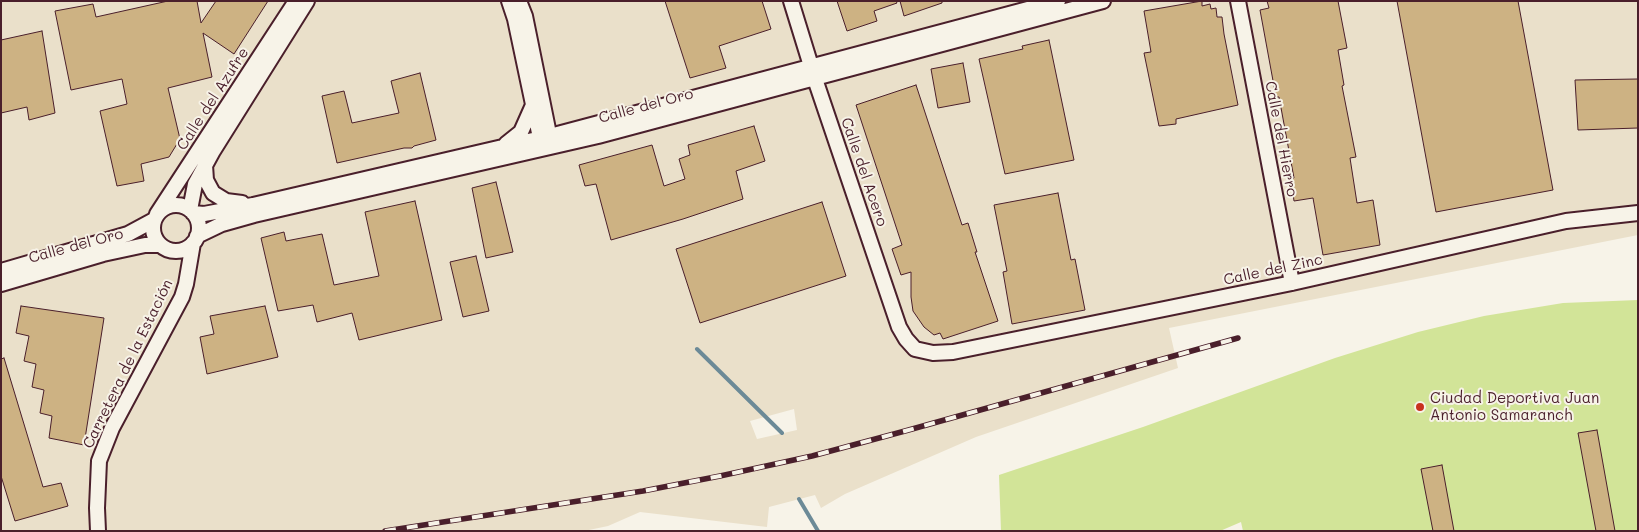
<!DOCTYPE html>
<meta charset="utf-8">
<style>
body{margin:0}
#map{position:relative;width:1639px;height:532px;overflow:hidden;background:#f7f3e8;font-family:Mali,sans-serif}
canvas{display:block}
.frame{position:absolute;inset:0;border:2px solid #4a1f2b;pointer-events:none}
</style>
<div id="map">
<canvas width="1639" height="532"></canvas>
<div class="frame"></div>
</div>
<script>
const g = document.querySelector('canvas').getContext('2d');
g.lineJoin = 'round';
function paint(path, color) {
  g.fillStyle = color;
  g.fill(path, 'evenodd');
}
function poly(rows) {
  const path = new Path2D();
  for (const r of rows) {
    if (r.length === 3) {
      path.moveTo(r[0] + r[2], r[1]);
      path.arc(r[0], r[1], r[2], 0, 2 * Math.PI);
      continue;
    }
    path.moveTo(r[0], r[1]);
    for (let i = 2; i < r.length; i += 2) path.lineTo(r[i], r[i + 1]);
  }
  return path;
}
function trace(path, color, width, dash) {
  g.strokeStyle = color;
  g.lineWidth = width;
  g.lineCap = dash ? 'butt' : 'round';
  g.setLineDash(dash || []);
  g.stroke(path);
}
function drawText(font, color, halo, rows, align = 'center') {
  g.font = font + ' Mali,sans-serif';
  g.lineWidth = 4;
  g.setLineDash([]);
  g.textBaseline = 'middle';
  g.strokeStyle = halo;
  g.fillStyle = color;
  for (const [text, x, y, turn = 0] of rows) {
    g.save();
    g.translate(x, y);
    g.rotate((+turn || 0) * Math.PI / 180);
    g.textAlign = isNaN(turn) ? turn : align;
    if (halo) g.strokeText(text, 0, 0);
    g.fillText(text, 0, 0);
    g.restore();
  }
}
paint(poly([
 [1,1,1638,1,1638,235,1169,328,1178,368,976,437,845,494,821,508,815,495,769,507,767,527,640,512,608,526,584,531,1,531],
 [794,409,797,430,757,439,750,421]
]), '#eae0ca');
paint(poly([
 [1638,300,1638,531,1243,531,1241,522,1220,531,1001,531,999,475,1143,427,1335,358,1418,332,1484,316,1563,303]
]), '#d2e498');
trace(poly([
 [697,349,782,433],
 [799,499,818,531]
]), '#6c8a97', 4);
const building = poly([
 [168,1,197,1,201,23,216,1,268,1,234,54,203,33,212,77,168,88,180,139,169,157,141,164,144,181,117,186,100,111,127,104,122,79,71,90,55,11,93,4,96,17,168,1],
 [665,1,762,1,771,29,719,46,726,68,690,78,665,1],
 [837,1,896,1,897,3,874,11,877,21,847,31,837,1],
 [900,1,942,1,942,3,904,16,900,1],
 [1202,1,1202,6,1210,4,1211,9,1216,8,1217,17,1222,17,1224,34,1238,105,1176,119,1176,124,1159,126,1144,53,1151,52,1144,11,1202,1],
 [1267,1,1338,1,1347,48,1338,50,1344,85,1342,86,1356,157,1350,158,1357,203,1373,200,1380,245,1323,255,1313,198,1294,201,1291,179,1294,178,1279,97,1276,97,1260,10,1269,8,1267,1],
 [1397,1,1518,1,1553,190,1436,212,1397,1],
 [42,31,55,113,29,120,27,107,1,113,1,40,42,31],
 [1049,40,1074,160,1005,174,979,59,1023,49,1022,46,1049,40],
 [963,63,970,102,938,108,931,69,963,63],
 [420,73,436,140,414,146,412,148,404,148,337,163,322,96,344,91,352,123,399,113,391,81,420,73],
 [1638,79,1638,128,1578,130,1575,80,1638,79],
 [916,85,962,225,968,223,977,252,975,252,998,321,943,339,940,333,934,335,924,327,913,311,911,297,911,272,901,275,892,249,902,245,856,105,916,85],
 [754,126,765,161,736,171,743,199,683,219,611,240,596,184,585,186,579,165,652,145,664,186,685,179,679,159,690,155,688,145,754,126],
 [496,182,513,252,486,258,472,188,496,182],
 [1058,193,1071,260,1075,259,1085,310,1012,324,1003,272,1007,271,994,205,1058,193],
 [415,201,442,320,359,340,352,313,317,322,313,305,278,311,261,238,284,232,286,241,322,234,334,285,379,276,365,212,415,201],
 [822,202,846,276,700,323,676,249,822,202],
 [476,256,489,311,463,317,450,262,476,256],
 [21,306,104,318,84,445,49,438,52,416,40,413,44,390,32,387,36,364,24,361,29,336,16,333,21,306],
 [265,306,278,357,207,374,200,337,214,334,210,316,265,306],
 [4,358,43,487,61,483,68,506,15,521,1,476,1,359,4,358],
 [1597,430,1615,531,1596,531,1578,433,1597,430],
 [1442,465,1454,531,1433,531,1421,469,1442,465]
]);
paint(building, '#cdb283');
trace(building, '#4a1f2b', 1);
const minor = poly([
 [509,1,515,19,542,147],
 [519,1,525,16,551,144],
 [791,1,815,79,899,327,906,339,915,349,933,353,953,352,1292,283,1566,221,1638,213],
 [1238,1,1292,283],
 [506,144,521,132,533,105],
 [205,165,206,180,213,193,226,201,242,203],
 [176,228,23],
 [190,210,195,184,213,151,307,1],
 [193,213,204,214,253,205,550,136,1058,1],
 [157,214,296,1],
 [197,236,222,224,254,215,598,136,1103,1],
 [1,271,128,234,154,220],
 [1,284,103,254,145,245,160,245],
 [98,531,97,508,99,461,112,428,182,297,186,284,193,243]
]);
trace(minor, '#4a1f2b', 18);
trace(minor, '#f7f3e8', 14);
const rail = poly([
 [385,531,643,491,720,476,812,456,905,431,1238,338]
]);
trace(rail, '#4a1f2b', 5.5);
trace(rail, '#f7f3e8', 4, [11]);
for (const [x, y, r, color] of [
 [1420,407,5,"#c8321e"]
]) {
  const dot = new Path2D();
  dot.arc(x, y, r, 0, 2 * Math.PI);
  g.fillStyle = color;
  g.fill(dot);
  trace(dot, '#f7f3e8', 2);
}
drawText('15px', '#4a1f2b', '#f7f3e8', [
 ["Calle del Azufre",213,99,-57],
 ["Calle del Oro",646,106,-15],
 ["Calle del Hierro",1281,139,79],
 ["Calle del Acero",864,172,71],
 ["Calle del Oro",76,246,-15],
 ["Calle del Zinc",1273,270,-12],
 ["Carretera de la Estación",128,364,-64]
]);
drawText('15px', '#4a1f2b', '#f7f3e8', [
 ["Ciudad Deportiva Juan",1430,398],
 ["Antonio Samaranch",1430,415]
], 'left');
</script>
